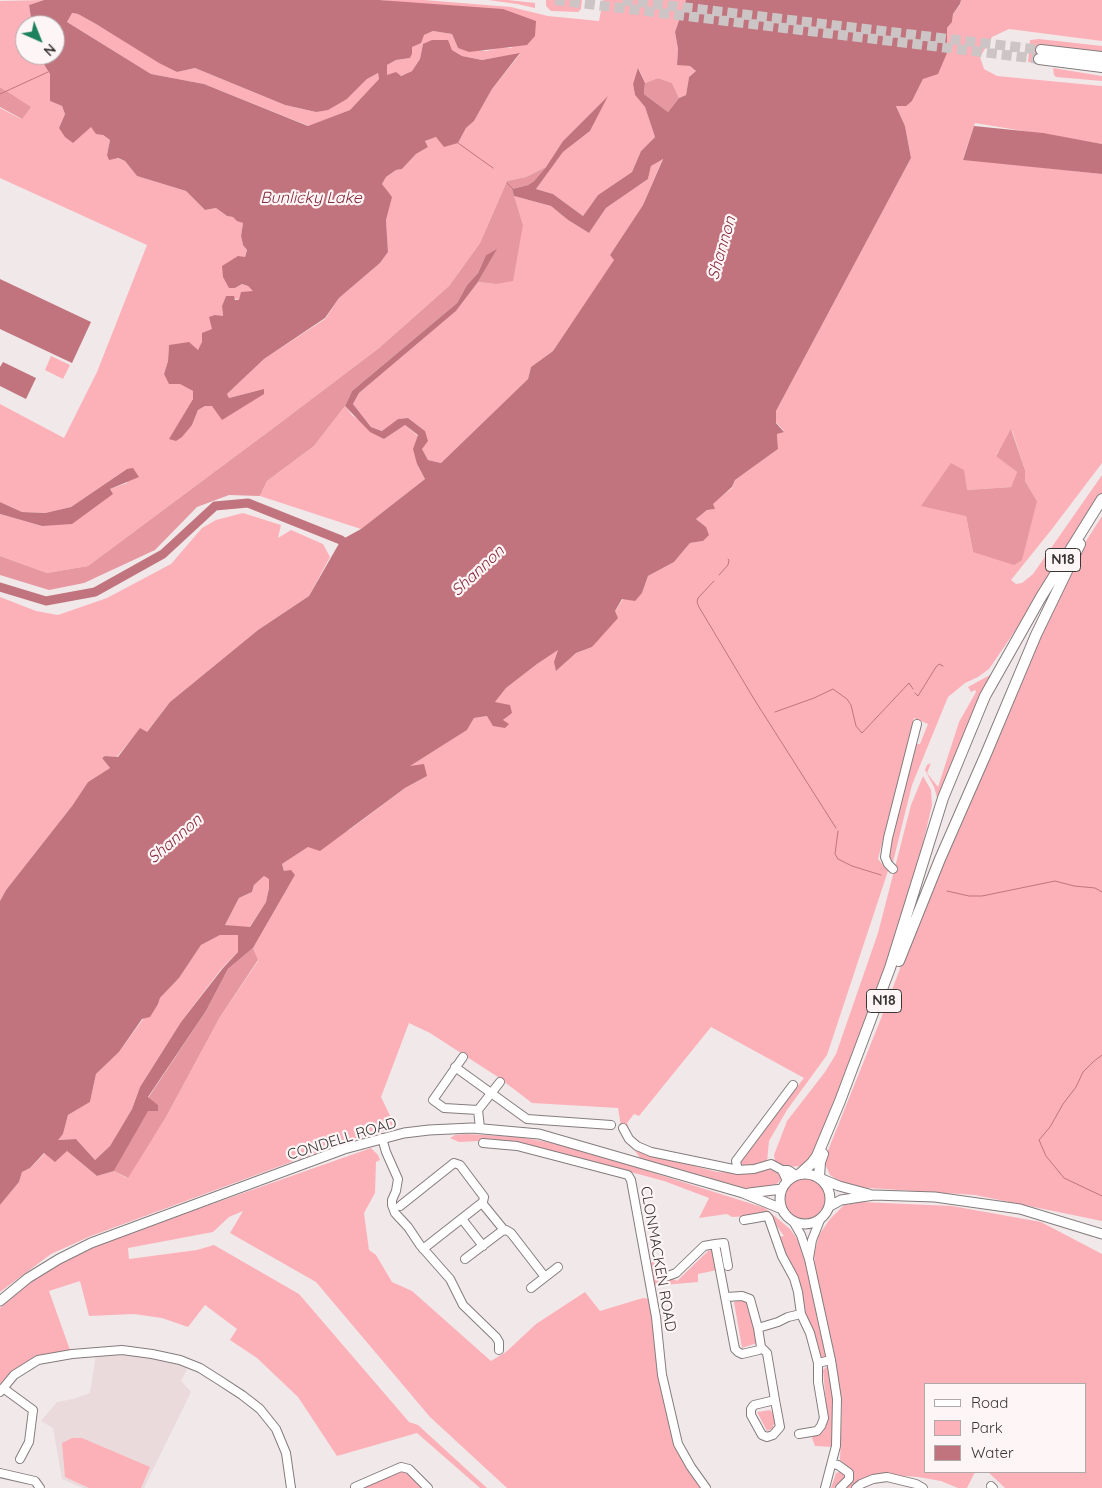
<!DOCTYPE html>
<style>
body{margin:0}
#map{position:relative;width:1102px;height:1488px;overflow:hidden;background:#f1e8e9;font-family:Quicksand,sans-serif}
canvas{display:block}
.legend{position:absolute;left:924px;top:1383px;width:162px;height:90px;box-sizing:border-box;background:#fef5f6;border:1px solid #afa9a9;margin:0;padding:6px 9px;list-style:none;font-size:15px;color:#393636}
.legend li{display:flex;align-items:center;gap:10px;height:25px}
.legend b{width:25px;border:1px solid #afa9a9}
.north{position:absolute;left:15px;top:15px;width:50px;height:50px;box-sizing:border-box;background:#fef5f6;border:1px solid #afa9a9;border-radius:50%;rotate:136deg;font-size:14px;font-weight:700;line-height:20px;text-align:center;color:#393636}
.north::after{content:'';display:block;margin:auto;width:18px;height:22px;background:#1b825c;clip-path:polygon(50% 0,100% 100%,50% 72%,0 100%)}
</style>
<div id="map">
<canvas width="1102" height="1488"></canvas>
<ul class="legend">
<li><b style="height:6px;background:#fff"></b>Road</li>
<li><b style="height:14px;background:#fcb1b8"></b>Park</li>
<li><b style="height:14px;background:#c1747d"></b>Water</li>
</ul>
<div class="north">N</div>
</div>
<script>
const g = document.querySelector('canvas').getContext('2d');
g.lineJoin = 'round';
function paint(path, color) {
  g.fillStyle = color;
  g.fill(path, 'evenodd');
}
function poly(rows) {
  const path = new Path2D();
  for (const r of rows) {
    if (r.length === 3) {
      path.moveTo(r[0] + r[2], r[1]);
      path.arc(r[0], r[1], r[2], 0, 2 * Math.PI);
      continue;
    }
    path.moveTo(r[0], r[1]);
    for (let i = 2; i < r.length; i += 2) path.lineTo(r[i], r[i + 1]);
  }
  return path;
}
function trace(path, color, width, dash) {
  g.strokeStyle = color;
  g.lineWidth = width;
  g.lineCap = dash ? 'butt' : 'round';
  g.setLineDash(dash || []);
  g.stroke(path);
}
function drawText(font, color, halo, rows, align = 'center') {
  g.font = font + ' Quicksand,sans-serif';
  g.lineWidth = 4.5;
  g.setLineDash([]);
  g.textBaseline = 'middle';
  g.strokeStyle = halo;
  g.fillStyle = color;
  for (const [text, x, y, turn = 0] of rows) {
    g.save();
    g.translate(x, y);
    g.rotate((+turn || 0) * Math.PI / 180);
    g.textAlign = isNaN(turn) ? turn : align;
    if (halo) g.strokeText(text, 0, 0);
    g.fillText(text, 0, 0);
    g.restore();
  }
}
paint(poly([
 [123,1352,163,1359,188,1367,181,1381,191,1392,144,1488,83,1488,62,1479,53,1428,41,1421,57,1402,73,1399,90,1393,96,1355]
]), '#ebdadb');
paint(poly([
 [44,0,29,5,32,25,25,25,25,55,38,55,50,74,50,101,62,106,65,114,59,128,91,127,110,140,107,155,125,161,137,176,186,191,205,210,216,208,227,216,234,217,243,223,241,236,243,245,247,250,235,288,242,284,248,286,254,291,245,293,239,300,226,296,222,306,223,317,215,315,212,330,198,350,169,345,168,361,164,374,193,391,193,399,170,439,192,425,198,410,205,406,264,389,229,398,227,394,264,359,325,319,339,298,380,263,388,252,386,220,391,197,382,184,386,177,396,170,402,169,416,154,428,147,425,141,436,137,458,143,466,128,474,121,492,89,520,54,482,60,462,56,452,50,423,44,420,59,412,71,400,76,386,75,387,65,396,60,410,58,412,54,412,47,424,35,433,31,452,34,458,48,486,51,503,47,513,48,428,5,379,0,424,0,511,7,548,16,599,21,603,0,686,0,675,32,678,49,677,64,690,66,696,71,689,77,686,95,679,98,672,83,658,78,645,83,639,69,633,84,635,95,645,107,655,137,641,151,632,172,598,195,583,216,553,194,536,189,563,152,590,131,606,98,563,141,546,167,526,177,507,181,480,243,449,286,379,348,276,426,88,566,47,573,0,556,0,514,42,526,112,494,110,489,127,483,127,469,71,507,45,513,22,512,0,502,0,404,64,438,97,372,147,245,0,178,0,108,21,119,5,90,0,87,0,1],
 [488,0,508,0,535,3,535,8,517,4],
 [546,0,582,0,581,9,578,12,551,11,546,6],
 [961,0,1102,0,1102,41,1009,29,992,37,980,57,984,69,997,76,1102,86,1102,144,975,123,963,159,1102,174,1102,463,1052,529,1011,580,1016,584,1022,583,1033,574,1102,475,1102,493,1032,606,989,669,978,677,965,683,948,697,912,785,893,862,890,864,887,856,914,744,920,744,928,724,914,718,878,859,888,871,827,1055,787,1110,769,1141,767,1162,749,1168,742,1167,740,1161,745,1152,804,1078,711,1027,639,1116,634,1114,627,1123,635,1146,652,1155,717,1172,745,1173,769,1169,780,1174,782,1179,772,1188,758,1192,640,1158,622,1132,618,1108,532,1103,498,1077,430,1033,409,1023,381,1097,396,1128,356,1138,91,1236,51,1254,0,1292,0,1205,19,1182,22,1172,30,1168,45,1153,67,1151,97,1176,114,1171,127,1178,166,1117,220,1017,258,961,253,948,295,875,284,871,282,864,308,847,349,830,405,788,427,776,408,767,467,730,474,718,487,716,503,721,507,716,495,702,506,688,537,664,559,649,556,671,576,653,592,647,623,599,642,593,648,576,674,562,690,543,703,541,706,527,696,519,707,510,715,509,712,504,732,488,735,480,778,449,777,434,784,431,776,422,776,411,911,158,905,126,896,106,912,101,923,79,947,53,947,28,952,22,953,14,960,5],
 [1012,430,1025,470,1025,481,1037,501,973,552,966,516,967,490,1011,487,1017,472,996,455],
 [71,13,78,14,96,24,177,72,195,68,285,105,316,112,347,99,367,79,378,73,379,79,350,110,309,126,204,84,151,74,67,22],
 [1039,39,1102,46,1102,55,1039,48,1037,63,1028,62,1030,40],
 [1053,68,1102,76,1102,81,1056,77,1054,75],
 [663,158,643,205,610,255,615,260,553,351,531,367,528,379,441,463,428,460,422,449,425,431,408,418,398,419,383,431,371,427,353,404,359,393,456,311,478,282,496,284,523,225,514,196,551,206,568,220,589,233,606,208,648,179,651,166],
 [51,356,70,365,63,379,45,370],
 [345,406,352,415,384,439,405,425,418,436,417,464,425,479,361,529,260,496,267,481,314,446],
 [243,513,281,525,278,538,291,530,323,544,330,557,309,596,258,630,170,702,146,733,140,729,117,757,105,756,102,758,110,768,88,782,72,806,6,890,0,901,0,597,36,611,58,615,107,598,171,564,202,528,216,520],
 [1102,516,1102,1221,975,1195,854,1187,836,1179,830,1175,826,1166,823,1164,825,1158,880,1021,919,919,1072,563],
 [990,675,991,677,940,800,937,797,934,787,925,770,927,765,931,763,927,773,938,787,959,722,976,692,975,690,971,692,968,687],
 [923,776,931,790,932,805,913,886,863,1035,812,1160,805,1166,785,1167,775,1162,774,1155,787,1121,825,1072,836,1054,878,933,911,805],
 [264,876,269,878,269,888,266,902,249,928,225,925,239,898,252,892,254,885],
 [220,935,238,935,238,952,222,968,181,1022,140,1087,132,1109,110,1146,95,1160,76,1139,57,1140,63,1134,68,1115,90,1102,96,1074,119,1052,143,1019,158,1004,160,998,179,978,201,945],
 [467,1134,520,1137,552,1143,632,1166,765,1208,790,1229,801,1244,826,1358,820,1359,779,1237,784,1236,769,1215,732,1217,727,1214,699,1218,709,1198,664,1181,623,1170,555,1158,479,1141,459,1142,450,1138,455,1135],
 [371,1148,378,1155,380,1160,376,1162,375,1193,364,1213,369,1250,376,1255,392,1282,412,1291,491,1361,506,1352,536,1324,585,1292,600,1311,643,1298,650,1299,676,1445,705,1488,507,1488,430,1417,316,1282,230,1233,243,1211,229,1217,213,1232,128,1248,129,1259,197,1250,214,1245,299,1294,409,1422,418,1425,487,1488,480,1488,417,1433,337,1456,298,1397,257,1358,230,1340,237,1329,205,1305,188,1327,162,1318,134,1314,89,1316,80,1281,49,1291,70,1350,35,1356,12,1372,0,1388,0,1308,29,1283,55,1266,104,1242],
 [806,1198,22],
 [862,1202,952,1206,1041,1222,1102,1254,1102,1488,1005,1488,988,1472,1086,1472,1086,1384,926,1384,926,1472,975,1472,967,1488,958,1488,941,1481,918,1477,875,1474,861,1479,852,1488,843,1488,849,1485,853,1478,850,1470,840,1460,842,1404,816,1275,814,1254,819,1235,830,1219,844,1205],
 [712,1250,717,1270,698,1274,698,1282,653,1286,648,1266,653,1261,662,1271,659,1274,659,1278,662,1282,667,1282,672,1278,677,1281,708,1251],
 [742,1300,748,1302,755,1327,757,1343,742,1348,734,1302],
 [826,1367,832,1369,836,1421,833,1447,815,1446,812,1438,814,1435,823,1432,826,1425,827,1415,823,1370],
 [771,1410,771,1412,774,1411,776,1424,773,1425,774,1428,767,1431,757,1412],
 [72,1438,82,1438,150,1467,141,1488,89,1488,65,1477,62,1443],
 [401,1470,406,1471,424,1488,361,1488],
 [842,1471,845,1474,845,1479,837,1488,831,1488,836,1473]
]), '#fcb1b8');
paint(poly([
 [658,78,672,83,679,98,668,112,644,94,645,83],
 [0,87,31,107,22,119,0,107],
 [546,167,534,181,528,185,512,189,523,225,513,281,496,284,478,282,496,250,486,255,478,273,467,285,457,303,352,391,345,406,314,446,267,481,260,496,229,495,197,507,155,550,84,583,49,590,0,575,0,556,47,573,88,566,276,426,379,348,449,286,480,243,507,181,526,177],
 [1011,429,1025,470,1025,481,1037,501,1022,560,1014,565,973,552,966,516,921,506,951,463,964,470,967,490,1011,487,1017,472,996,456],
 [253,948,258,960,220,1017,166,1117,128,1178,114,1171,148,1110,158,1105,148,1098,206,1011,228,969]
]), '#e7979f');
paint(poly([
 [44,0,379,0,503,9,536,21,535,36,527,45,469,52,458,48,452,34,433,31,424,35,421,43,412,47,412,54,410,58,396,60,387,65,387,75,396,72,401,76,412,71,420,59,423,44,432,40,448,40,452,50,462,56,482,60,520,53,492,89,474,121,466,128,458,143,444,147,436,137,425,141,428,147,416,154,402,169,396,170,386,177,382,184,392,197,386,220,388,252,380,263,339,298,325,318,264,359,227,394,229,398,264,389,264,394,222,420,212,406,205,406,198,410,192,425,182,437,176,441,169,439,193,399,193,391,180,384,169,384,164,374,168,361,169,345,189,342,198,350,202,342,202,333,212,329,209,317,215,315,223,316,222,306,226,296,234,296,235,300,239,300,241,292,253,291,248,286,242,284,235,288,229,288,223,277,222,266,238,256,245,257,247,250,243,245,241,236,243,223,237,221,233,217,227,216,216,208,205,210,186,191,137,176,125,161,118,158,109,160,107,155,110,140,103,135,96,134,91,127,73,143,65,137,59,128,65,114,62,106,50,101,50,74,38,55,55,55,55,25,32,25,29,5],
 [72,13,78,14,96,24,159,63,177,72,195,68,285,105,316,112,328,110,347,99,367,79,378,73,379,79,350,110,308,126,204,84,151,74,67,22],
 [686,0,961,0,960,4,953,14,952,22,947,28,947,53,938,74,923,79,912,101,906,106,896,106,905,126,911,158,776,411,776,423,784,432,777,434,778,449,735,480,732,487,713,504,715,509,707,510,696,519,706,527,709,535,703,541,690,543,674,562,648,576,642,593,635,601,622,599,615,611,618,618,592,647,576,653,556,671,554,662,558,650,537,664,506,688,495,702,510,705,512,713,503,720,509,724,505,728,493,726,487,716,474,718,467,730,410,766,424,764,427,776,405,788,320,851,308,847,282,864,284,871,291,870,295,875,253,948,228,969,206,1011,148,1097,158,1105,158,1111,148,1111,114,1171,97,1176,67,1151,55,1162,44,1153,30,1168,22,1172,19,1182,0,1205,0,901,6,890,72,806,88,782,110,768,102,758,105,756,118,757,140,728,147,732,170,702,258,630,309,596,341,540,361,529,425,479,417,464,413,449,418,435,405,425,384,439,370,432,345,406,352,391,457,303,467,285,478,273,486,255,497,249,478,282,456,311,359,393,353,404,371,427,382,431,398,419,408,418,425,431,428,441,422,449,428,460,441,463,528,379,531,367,553,351,614,260,610,255,643,205,663,159,651,166,648,179,606,208,589,233,568,220,551,206,514,196,512,189,528,185,534,181,546,167,563,141,608,96,590,131,563,152,536,189,553,194,583,216,598,195,632,172,641,151,655,137,645,107,635,95,633,84,638,68,645,83,644,94,668,112,679,98,686,95,689,77,696,71,690,66,677,65,678,49,675,32],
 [264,876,269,879,269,888,266,902,250,927,225,925,239,898,252,892,254,885],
 [220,935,238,935,238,952,223,968,181,1022,140,1087,132,1109,110,1146,95,1160,76,1139,58,1140,63,1134,68,1115,90,1102,96,1074,119,1052,142,1019,150,1017,158,1004,160,998,179,978,201,945],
 [974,126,1043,133,1102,144,1102,174,963,160],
 [0,279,91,322,72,363,0,329],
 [3,362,36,378,26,399,0,386,0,367],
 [133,468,139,477,110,489,113,494,72,524,42,526,0,514,0,502,22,512,45,513,71,507,127,469]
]), '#c1747d');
trace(poly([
 [0,94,48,72],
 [458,143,493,168],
 [507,183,513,189],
 [719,575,728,565,729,560,728,559],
 [714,581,698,598,697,602,699,607,754,699,836,828],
 [915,693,918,696,936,667,939,664,943,666],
 [775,712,814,698,833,689,847,699,851,705,856,726,862,733,909,683,913,689],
 [838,831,835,854,838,859,852,866,881,875],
 [947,891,969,896,982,896,1055,881,1074,886,1095,888,1102,892],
 [1102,1055,1093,1062,1083,1072,1076,1087,1063,1104,1050,1127,1039,1140,1046,1156,1064,1178,1102,1196]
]), '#c1747d', 1);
trace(poly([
 [0,587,46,601,95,592,163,554,215,506,248,503,341,540,349,546]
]), '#c1747d', 9);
trace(poly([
 [555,0,1039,59],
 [623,0,1041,50]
]), '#ccc4c5', 10, [10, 5]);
const minor = poly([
 [893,869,888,864,885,857,888,838,917,724],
 [463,1057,433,1100,444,1108,478,1110,500,1082],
 [455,1067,527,1119,611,1125],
 [478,1110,480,1128],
 [623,1128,629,1139,637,1146,651,1152,738,1170,754,1169,771,1164,782,1170,788,1170,796,1175],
 [382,1138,386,1152,398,1179,396,1191,392,1200,392,1205,395,1213,408,1227,420,1245,450,1279,463,1305,496,1337,499,1342,499,1350],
 [483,1143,517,1146,628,1175,631,1180,656,1317,662,1375,678,1444,691,1467,706,1488],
 [738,1170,736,1161,793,1085],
 [782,1170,787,1181],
 [482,1203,504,1230],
 [400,1206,454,1163,460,1165,484,1197,483,1202,423,1249],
 [462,1219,483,1246],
 [744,1220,767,1216,769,1219,782,1256,794,1278,798,1292,801,1314,810,1333,818,1363,831,1360],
 [793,1221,801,1235,809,1259,831,1360,837,1399,836,1446,825,1488],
 [715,1244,735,1349,738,1352,742,1354,759,1350,761,1347,758,1328,778,1322,788,1317,801,1314],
 [809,1258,812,1240,820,1220],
 [465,1259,502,1231,506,1230,511,1233,545,1277],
 [665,1277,676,1273,704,1246,715,1244,724,1243,728,1266],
 [531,1288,558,1267],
 [726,1297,742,1296,750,1299,758,1328],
 [761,1347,767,1353,775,1400,780,1427,773,1435,767,1437,762,1435,751,1415,751,1409,754,1405,775,1400],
 [3,1388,33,1410,29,1442,20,1459],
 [0,1392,14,1375,38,1360,72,1354,122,1350,152,1354,180,1360,200,1368,219,1380,242,1395,260,1409,276,1429,286,1453,291,1488],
 [799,1434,817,1431,821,1426,824,1418,818,1382,818,1363],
 [832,1464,838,1465,849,1473,849,1479,840,1488],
 [0,1473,35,1481,40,1488],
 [991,1486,993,1488],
 [355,1487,401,1467,409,1469,428,1488],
 [856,1488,861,1484,873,1479,887,1477,916,1484,923,1488]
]);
const major = poly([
 [805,1199,25],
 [822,1179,839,1186,869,1194],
 [749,1193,782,1189],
 [830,1206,841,1200,874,1195,935,1197,1020,1209,1102,1234],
 [0,1301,28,1278,59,1259,91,1243,344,1149,404,1133,429,1130,472,1128,539,1134,743,1193,782,1209]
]);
const highway = poly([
 [1041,50,1102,57],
 [1039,59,1102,67],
 [899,961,940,859,986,754,1036,635,1080,544],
 [800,1174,812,1163,817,1156,840,1101,890,968,943,798,985,696,1041,597,1102,499],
 [819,1177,820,1162,823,1154]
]);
trace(minor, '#847c7d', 10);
trace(major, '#847c7d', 11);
trace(highway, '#847c7d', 12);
trace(minor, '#fff', 8);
trace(major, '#fff', 9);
trace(highway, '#fff', 10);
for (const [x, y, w] of [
 [1063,560,35],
 [884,1001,35]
]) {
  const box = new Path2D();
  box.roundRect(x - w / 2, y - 11.5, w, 23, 4);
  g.fillStyle = '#fef5f6';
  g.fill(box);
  trace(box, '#393636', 1);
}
drawText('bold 14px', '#393636', null, [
 ["N18",1063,560],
 ["N18",884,1001]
]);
drawText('15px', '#393636', '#fef5f6', [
 ["CONDELL ROAD",342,1139,-17],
 ["CLONMACKEN ROAD",658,1259,80]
]);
drawText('italic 16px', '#872a3b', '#fef5f6', [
 ["Bunlicky Lake",311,198],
 ["Shannon",722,248,-74],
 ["Shannon",478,571,-43],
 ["Shannon",175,839,-41]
]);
</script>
